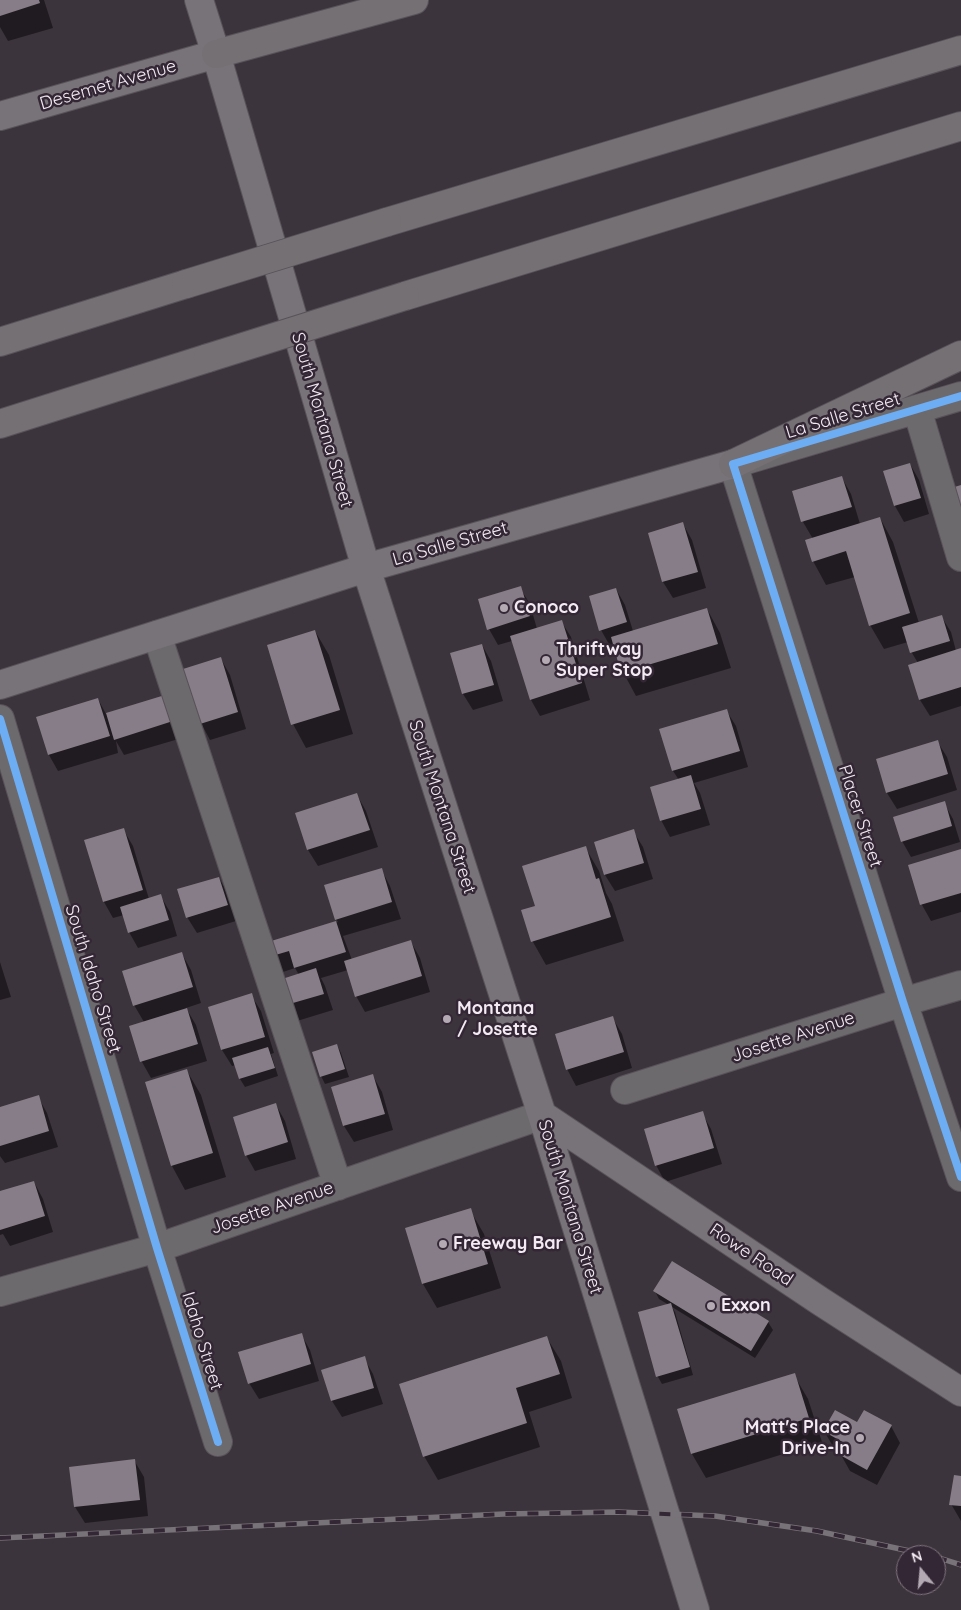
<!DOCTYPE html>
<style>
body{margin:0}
#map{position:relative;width:961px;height:1610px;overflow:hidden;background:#3c343c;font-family:Quicksand,sans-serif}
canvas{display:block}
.north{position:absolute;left:896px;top:1545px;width:50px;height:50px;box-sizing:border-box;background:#342735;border:1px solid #807581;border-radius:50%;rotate:343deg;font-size:14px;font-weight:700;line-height:20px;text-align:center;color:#f3eaf4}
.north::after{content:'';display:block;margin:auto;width:18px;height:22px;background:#b3aab4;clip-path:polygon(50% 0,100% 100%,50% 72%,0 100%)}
</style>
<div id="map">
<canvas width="961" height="1610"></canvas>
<div class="north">N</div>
</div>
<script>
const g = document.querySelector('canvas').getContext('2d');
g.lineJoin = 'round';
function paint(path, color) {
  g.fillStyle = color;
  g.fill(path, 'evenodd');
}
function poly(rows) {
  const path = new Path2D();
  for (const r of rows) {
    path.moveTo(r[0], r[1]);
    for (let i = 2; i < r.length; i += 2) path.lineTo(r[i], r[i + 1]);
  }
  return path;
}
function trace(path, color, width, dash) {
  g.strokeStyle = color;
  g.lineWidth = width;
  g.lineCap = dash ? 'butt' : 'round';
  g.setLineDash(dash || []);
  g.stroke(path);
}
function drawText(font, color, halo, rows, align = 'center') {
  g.font = font + ' Quicksand,sans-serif';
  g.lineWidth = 5;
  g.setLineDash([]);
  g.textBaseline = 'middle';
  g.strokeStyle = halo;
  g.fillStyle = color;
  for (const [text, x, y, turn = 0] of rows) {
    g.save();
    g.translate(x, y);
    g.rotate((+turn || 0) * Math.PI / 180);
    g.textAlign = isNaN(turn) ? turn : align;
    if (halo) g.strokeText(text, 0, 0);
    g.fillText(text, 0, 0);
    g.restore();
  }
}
paint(poly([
 [0,0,44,0,53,28,8,41,0,27],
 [910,464,919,480,929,514,904,522,895,506,885,472],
 [842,478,851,494,860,524,880,518,893,542,919,623,941,616,951,632,956,651,961,650,961,706,930,716,920,700,910,665,918,663,912,653,908,642,884,649,870,625,855,577,826,585,813,561,813,539,803,522],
 [683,524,692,540,706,588,673,598,663,582],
 [520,588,530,604,537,629,561,621,571,637,590,700,540,716,531,700,512,641,498,645,489,629],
 [616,589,625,605,633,631,707,609,720,633,731,668,636,696,623,672,614,645,610,646,601,630],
 [315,631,329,655,353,734,306,748,293,724],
 [482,645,491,661,503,701,473,710,463,694],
 [221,659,230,675,246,729,210,740,201,723],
 [165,696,182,738,124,755,116,741,118,753,58,771,49,755,38,718,98,699,106,714],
 [726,710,736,726,748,767,694,783,700,793,710,825,670,837,661,820,679,780,673,771,661,730],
 [937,741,947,757,957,790,897,809,887,793,877,760],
 [357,795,366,811,378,847,318,866,308,850,297,814],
 [944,803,953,819,960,842,911,857,902,841],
 [123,829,133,846,149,899,160,895,170,912,177,936,138,948,129,932,124,915,113,918,104,902,85,841],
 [633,831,643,847,653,879,615,891,605,875,596,842],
 [585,847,599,871,606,893,612,904,624,941,546,965,533,942,523,911,536,907],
 [961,850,961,912,931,921,922,905,910,866],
 [381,869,390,886,401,919,343,936,352,960,411,942,420,958,430,992,365,1012,356,996,348,970,321,978,325,986,333,1010,297,1021,287,1005,299,975,295,968,283,972,274,956,270,943,338,922,336,919],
 [219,878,228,894,236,921,197,933,187,917],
 [182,954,191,970,201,1003,186,1008,196,1025,207,1061,151,1078,142,1062,131,1026,144,1022,134,1005],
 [0,962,11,997,0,1000],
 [251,995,261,1011,274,1053,271,1054,278,1076,245,1087,240,1079,236,1065,232,1066,222,1050,209,1008],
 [612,1017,622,1034,632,1068,576,1086,567,1069],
 [337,1045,341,1053,349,1077,325,1084,321,1076],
 [187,1071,201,1095,226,1177,185,1190,172,1166],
 [373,1076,382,1092,393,1130,354,1142,344,1126,333,1088],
 [38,1097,47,1113,58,1147,5,1163,0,1156,0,1108],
 [276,1105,285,1121,296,1159,255,1171,246,1155],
 [702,1113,711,1129,722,1164,665,1182,656,1165],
 [34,1182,43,1199,53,1232,10,1246,3,1234,0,1235,0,1193],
 [470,1210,484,1234,501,1288,437,1308,423,1284,406,1229],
 [655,1291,768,1322,773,1330,755,1358,672,1307,675,1312,693,1375,662,1384,658,1377,639,1313,669,1305,659,1299],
 [301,1334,310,1350,319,1381,259,1399,249,1383],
 [547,1338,561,1361,572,1398,529,1412,540,1447,438,1480,424,1456],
 [364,1358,373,1374,383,1404,342,1417,332,1401,323,1370],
 [794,1375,808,1399,822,1442,706,1478,692,1454,679,1410],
 [858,1424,891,1426,900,1443,877,1485,850,1471,841,1455,842,1452,834,1448,824,1431],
 [134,1460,144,1477,148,1516,85,1523,75,1507],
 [961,1477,961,1521,951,1504]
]), '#0007');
paint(poly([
 [0,0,39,0,40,3,0,16],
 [910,463,921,498,894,506,883,471],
 [842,476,852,507,801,522,792,491],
 [961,485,961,541,945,490],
 [880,517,910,613,869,626,846,551,812,562,805,540],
 [683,522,698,572,662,582,648,533],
 [521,586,530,616,487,630,478,599],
 [616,588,627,622,599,631,589,596],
 [707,608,718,644,621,673,611,637],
 [942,615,950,641,910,653,902,627],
 [562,620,582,683,530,700,510,636],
 [315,630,340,710,291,725,267,645],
 [482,644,494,685,462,694,450,653],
 [961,648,961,687,919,700,908,665],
 [221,657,238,712,200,724,183,669],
 [165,695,173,721,114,740,106,713],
 [98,698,110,736,48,755,36,717],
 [727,709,740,751,672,771,659,729],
 [938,740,948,774,886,793,876,759],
 [691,775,701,809,660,821,650,787],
 [357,793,370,830,307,850,295,813],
 [945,801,952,826,901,842,893,817],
 [124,828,143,890,103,902,84,840],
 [634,829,644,863,604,875,594,842],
 [586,846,596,879,599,878,611,917,531,942,521,910,535,906,522,866],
 [961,849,961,893,920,905,908,865],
 [382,868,392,902,335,920,324,885],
 [219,877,228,905,186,918,177,889],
 [161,894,169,920,128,933,120,907],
 [336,921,346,952,294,968,289,951,272,956,268,942],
 [411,940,422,976,355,997,344,961],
 [182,952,193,987,133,1006,122,971],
 [316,968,324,994,286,1005,279,980],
 [252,993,265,1037,221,1050,208,1007],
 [187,1008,198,1044,140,1062,129,1026],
 [613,1016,624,1052,566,1070,555,1034],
 [337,1044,345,1069,320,1077,312,1052],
 [268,1047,275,1068,239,1079,232,1058],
 [187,1069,213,1153,171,1166,145,1082],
 [373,1074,385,1114,343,1126,331,1087],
 [39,1095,49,1131,0,1146,0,1107],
 [276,1103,288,1142,245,1156,233,1117],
 [703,1111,714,1148,655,1166,644,1129],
 [34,1181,45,1216,0,1230,0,1191],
 [471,1208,488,1264,422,1284,405,1228],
 [672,1261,769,1321,751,1351,653,1291],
 [671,1303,690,1367,656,1377,638,1312],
 [302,1333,311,1364,248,1384,238,1352],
 [547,1336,560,1374,516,1388,527,1423,423,1457,399,1384],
 [365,1356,374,1388,331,1401,321,1370],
 [795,1373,809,1418,691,1454,677,1409],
 [835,1410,857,1422,864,1410,892,1425,867,1470,840,1455,846,1444,823,1431],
 [135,1459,140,1500,74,1507,69,1467],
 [954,1475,961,1476,961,1506,949,1505]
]), '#877d88');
const minor = poly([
 [961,396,733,464,903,1002,961,1177],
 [917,409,961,557],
 [157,635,338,1186],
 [0,719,157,1248,218,1442],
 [625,1090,903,1002,961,985],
 [0,1292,157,1248,542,1115]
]);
const major = poly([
 [199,0,216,54,366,568,542,1115,695,1610],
 [0,116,216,54],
 [0,685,366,568,733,464],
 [542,1115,820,1301,961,1392]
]);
const highway = poly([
 [216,54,414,0],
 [387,222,961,50],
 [405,296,961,126],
 [0,342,186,284],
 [0,424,208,358],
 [733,464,961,355]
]);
trace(minor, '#585259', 30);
trace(major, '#585259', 30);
trace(highway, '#585259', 30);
trace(minor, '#6d6a6d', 28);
trace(major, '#787378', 28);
trace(highway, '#747074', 28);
const rail = poly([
 [0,1538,504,1514,618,1512,715,1516,817,1531,928,1555],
 [936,1557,961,1565]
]);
trace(rail, '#787378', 5.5);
trace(rail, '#342735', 4, [11]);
const highwayBridge = poly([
 [186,284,387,222],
 [208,358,405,296]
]);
trace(highwayBridge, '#585259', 30, []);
trace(highwayBridge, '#747074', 28);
trace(poly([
 [961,396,733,464,903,1002,961,1177],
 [0,719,157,1248,218,1442]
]), '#6dadf4', 8);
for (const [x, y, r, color] of [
 [504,608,5,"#b3aab4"],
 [546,660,5,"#b3aab4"],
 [447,1019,5,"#b3aab4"],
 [443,1244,5,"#b3aab4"],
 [711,1306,5,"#b3aab4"],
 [860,1438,5,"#b3aab4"]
]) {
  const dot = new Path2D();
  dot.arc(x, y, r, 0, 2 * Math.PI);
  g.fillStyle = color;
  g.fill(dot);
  trace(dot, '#342735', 2);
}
drawText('18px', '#f3eaf4', '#342735', [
 ["Desemet Avenue",108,85,-16],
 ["La Salle Street",843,416,-17],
 ["South Montana Street",322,420,74],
 ["La Salle Street",450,544,-16],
 ["South Montana Street",442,807,72],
 ["Placer Street",860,816,72],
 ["South Idaho Street",93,979,73],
 ["Josette Avenue",793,1037,-18],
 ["South Montana Street",570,1207,73],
 ["Josette Avenue",272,1208,-19],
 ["Rowe Road",751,1255,34],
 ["Idaho Street",202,1341,73]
]);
drawText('bold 18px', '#f3eaf4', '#342735', [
 ["Conoco",514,608],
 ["Thriftway",556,650],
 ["Super Stop",556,671],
 ["Montana",457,1009],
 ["/ Josette",457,1030],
 ["Freeway Bar",453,1244],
 ["Exxon",721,1306],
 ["Matt's Place",850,1428,"right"],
 ["Drive-In",850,1449,"right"]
], 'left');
</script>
